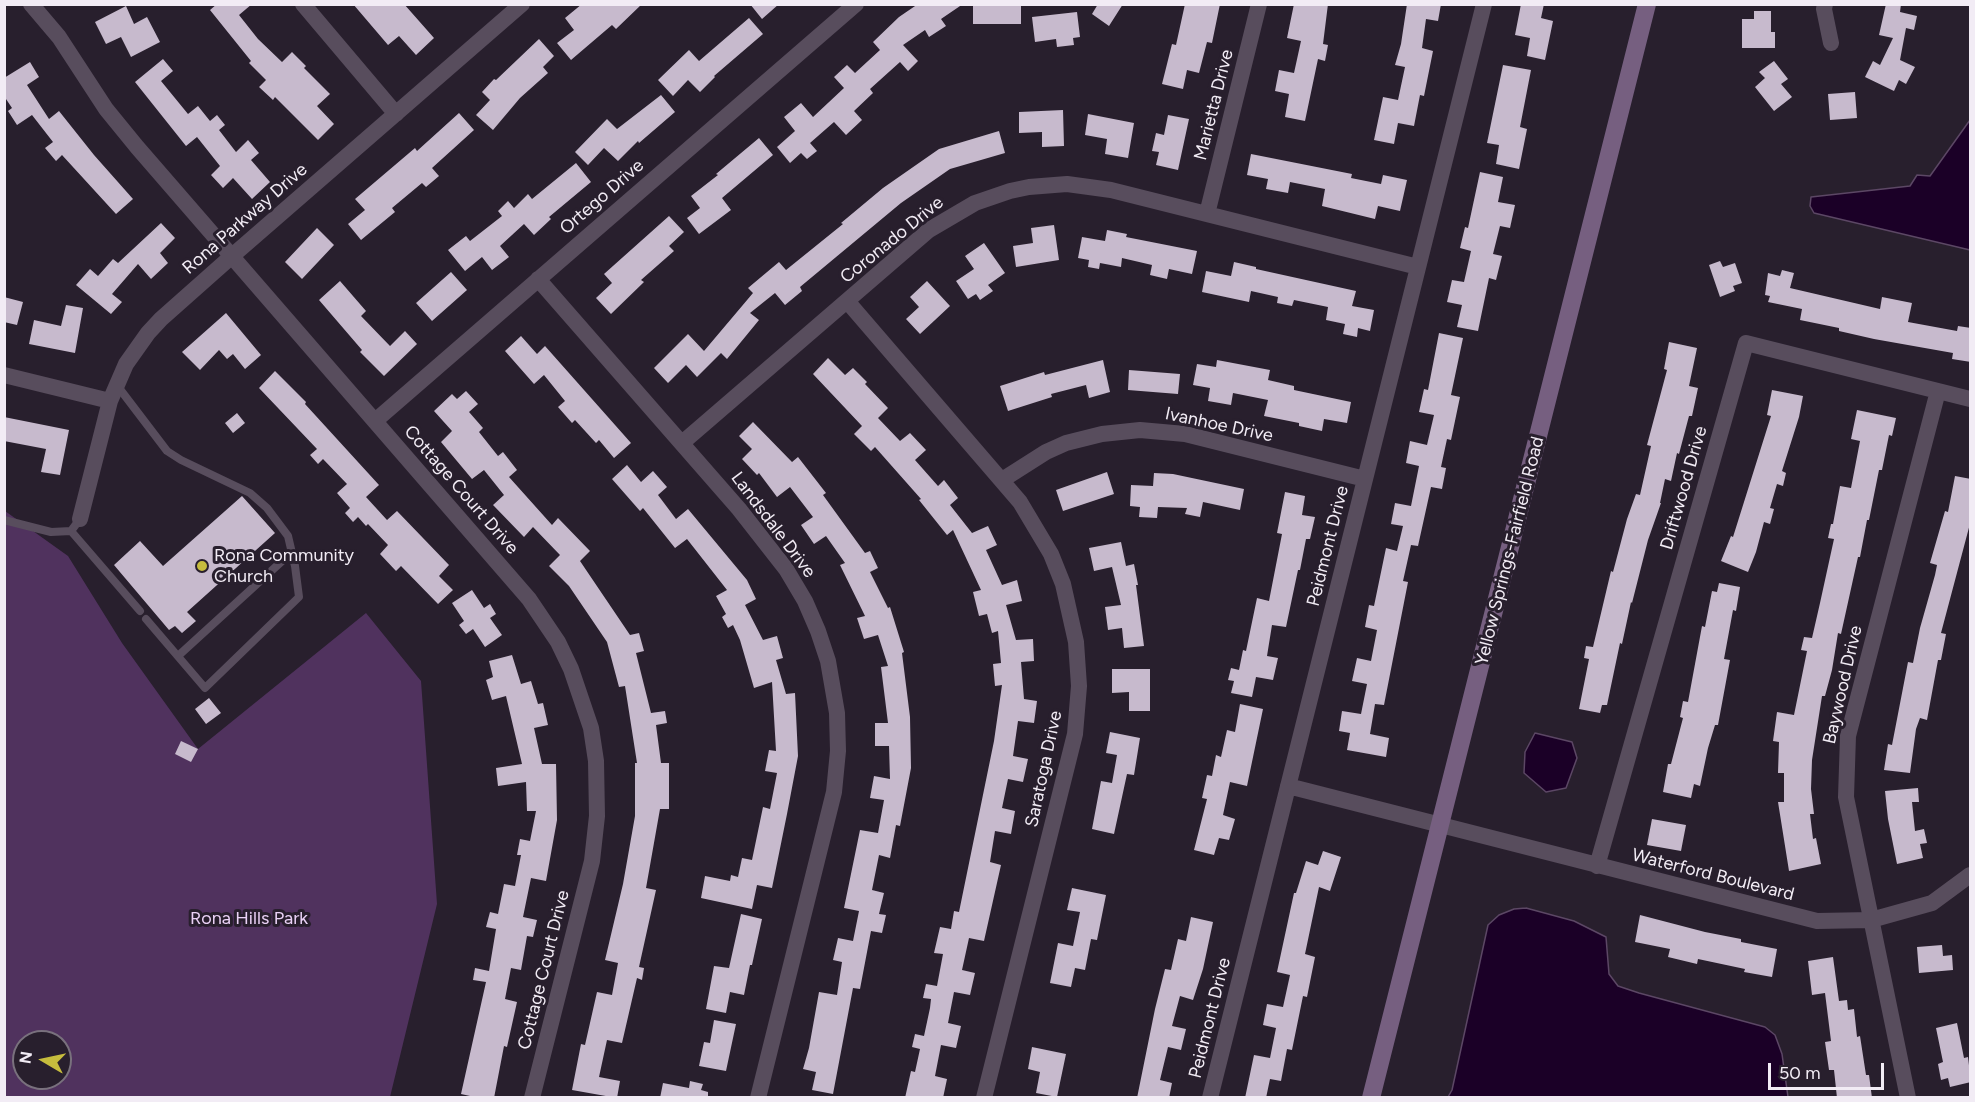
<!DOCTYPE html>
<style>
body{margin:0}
#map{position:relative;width:1975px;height:1102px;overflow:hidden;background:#281f2d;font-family:Figtree,sans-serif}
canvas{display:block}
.frame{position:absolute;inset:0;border:6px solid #f2ecf5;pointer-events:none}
.north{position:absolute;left:12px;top:1030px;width:60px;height:60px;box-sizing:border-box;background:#281f2d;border:2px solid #79717d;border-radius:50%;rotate:279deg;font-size:16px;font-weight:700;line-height:24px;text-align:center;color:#f2ecf5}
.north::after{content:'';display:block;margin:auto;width:21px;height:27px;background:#c6bc3d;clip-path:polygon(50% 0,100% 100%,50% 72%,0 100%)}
.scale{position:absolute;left:1768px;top:1063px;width:116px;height:27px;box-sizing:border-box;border:3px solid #f2ecf5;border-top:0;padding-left:8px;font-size:18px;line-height:21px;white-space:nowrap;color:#f2ecf5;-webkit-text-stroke:4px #281f2d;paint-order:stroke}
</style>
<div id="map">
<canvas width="1975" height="1102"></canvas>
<div class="frame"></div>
<div class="north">N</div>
<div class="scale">50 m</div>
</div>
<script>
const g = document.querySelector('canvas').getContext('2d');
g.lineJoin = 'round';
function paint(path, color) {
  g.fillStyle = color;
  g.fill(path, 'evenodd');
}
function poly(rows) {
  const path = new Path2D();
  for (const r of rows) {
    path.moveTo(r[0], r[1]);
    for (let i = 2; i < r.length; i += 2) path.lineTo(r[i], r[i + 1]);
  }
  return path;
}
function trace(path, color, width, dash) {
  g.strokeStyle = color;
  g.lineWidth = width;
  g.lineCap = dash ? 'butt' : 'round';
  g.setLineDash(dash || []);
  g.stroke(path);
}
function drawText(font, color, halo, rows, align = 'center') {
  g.font = font + ' Figtree,sans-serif';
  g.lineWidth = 6;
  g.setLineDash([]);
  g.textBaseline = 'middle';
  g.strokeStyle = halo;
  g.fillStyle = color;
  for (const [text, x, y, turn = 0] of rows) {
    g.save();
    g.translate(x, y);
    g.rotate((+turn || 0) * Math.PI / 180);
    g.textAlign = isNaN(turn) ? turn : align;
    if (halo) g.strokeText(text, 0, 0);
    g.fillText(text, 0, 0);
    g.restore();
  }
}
paint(poly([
 [5,511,68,556,122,643,198,749,366,613,421,681,437,904,390,1097,5,1097],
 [24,1042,60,1042,60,1078,24,1078]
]), '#50325e');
const water = poly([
 [1970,120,1970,250,1814,213,1810,206,1811,197,1910,186,1917,175,1930,176,1970,120],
 [1535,733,1572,742,1577,758,1566,788,1546,792,1524,773,1525,752,1535,733],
 [1526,908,1574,921,1606,937,1609,974,1618,986,1639,993,1765,1027,1775,1035,1782,1054,1788,1097,1448,1097,1452,1090,1488,925,1499,915,1514,909,1526,908]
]);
paint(water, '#1b0027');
trace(water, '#5c4765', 1.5);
paint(poly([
 [217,4,252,4,239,15,258,39,282,62,292,52,306,66,304,68,330,94,317,106,334,124,318,140,275,97,273,100,259,87,266,80,249,63,251,61,210,10],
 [353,4,404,4,434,38,416,55,399,36,388,45],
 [582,4,642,4,616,29,612,25,571,60,557,43,574,30,565,18],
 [750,4,779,4,762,19],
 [918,4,963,4,941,19,946,26,929,37,925,30,903,45,918,61,908,71,900,62,870,89,873,93,854,111,862,120,846,135,834,122,810,143,817,151,807,159,801,153,790,163,777,147,795,131,784,117,801,103,813,117,844,88,834,77,847,65,855,73,880,50,873,42,899,17],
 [973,4,1021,4,1021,24,973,24],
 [1098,4,1123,4,1109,26,1092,14],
 [1185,4,1220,4,1212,43,1207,42,1199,73,1187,70,1183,89,1162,84,1172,44,1176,45],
 [1294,4,1328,4,1323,44,1328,45,1325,61,1318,59,1305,121,1285,117,1289,94,1275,91,1279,70,1294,73,1301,41,1287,38],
 [1407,4,1441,4,1438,21,1426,19,1422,48,1433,51,1424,96,1420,95,1414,126,1398,123,1394,144,1374,140,1383,97,1398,100,1405,67,1395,65,1401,44],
 [1521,4,1544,4,1541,18,1553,21,1545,60,1527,56,1530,38,1515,35],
 [1886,4,1901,4,1900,12,1917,16,1914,30,1906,28,1900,60,1915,67,1906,84,1899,80,1894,91,1865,77,1873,61,1880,65,1893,38,1879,35],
 [126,6,134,24,147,17,160,42,131,57,121,37,106,44,95,22],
 [1754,11,1771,11,1771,32,1775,32,1775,48,1742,48,1742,19,1754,19],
 [1077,12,1080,37,1073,38,1074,45,1057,47,1056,39,1035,42,1032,17],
 [749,18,763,34,714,76,715,77,700,92,688,80,673,96,658,80,689,50,699,61],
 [539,39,554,56,543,67,548,73,520,98,493,130,476,115,490,100,482,92,494,79,496,80],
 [163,59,173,71,161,81,188,114,198,106,210,121,217,115,225,125,219,130,236,152,248,140,259,153,251,160,270,182,252,199,233,178,223,188,211,175,220,166,197,137,186,146,135,82],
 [1774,61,1788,79,1781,84,1792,97,1774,111,1755,87,1765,78,1759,72],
 [30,62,39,77,27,85,49,119,59,111,94,155,133,199,116,214,62,155,56,161,45,148,53,142,32,115,17,125,8,111,12,108,4,96,4,78],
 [1503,65,1531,70,1520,127,1527,129,1519,169,1496,164,1499,145,1487,143],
 [1855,92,1857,118,1830,120,1828,94],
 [661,95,675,112,639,143,638,141,618,161,604,148,588,165,575,152,607,119,617,129],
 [1063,110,1064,146,1042,147,1042,132,1019,133,1019,112],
 [459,113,474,130,432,168,439,176,426,187,422,183,392,208,395,212,361,240,348,224,365,210,355,199,415,148,417,151],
 [1088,114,1134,123,1128,158,1105,154,1107,139,1085,135],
 [1168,115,1189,119,1178,170,1156,165,1159,152,1152,151,1156,133,1164,135],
 [999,131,1005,153,950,169,901,203,800,287,802,291,785,305,775,293,750,313,759,320,727,359,721,353,697,377,686,365,668,383,654,368,688,334,704,351,753,293,748,288,779,262,786,270,843,224,841,223,883,188,939,149],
 [759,138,773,155,722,198,731,210,699,234,687,218,700,208,691,196,718,175,716,174],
 [1251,154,1352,174,1351,178,1381,184,1383,175,1407,180,1400,211,1378,206,1375,219,1322,206,1325,189,1290,182,1288,193,1266,189,1268,179,1247,175],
 [576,163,591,182,549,217,551,219,534,235,524,224,500,246,509,257,492,270,482,257,465,271,448,250,466,236,470,241,502,216,498,211,508,201,514,208,528,194,532,199],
 [1480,172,1503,177,1498,202,1515,205,1510,228,1500,226,1493,254,1502,256,1496,280,1489,278,1478,331,1457,327,1462,305,1447,302,1452,280,1464,282,1471,251,1460,248,1465,227,1468,228],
 [669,216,684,232,669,246,674,251,641,280,644,282,611,314,596,298,612,283,604,274],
 [161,223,175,238,160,253,168,263,151,279,138,264,112,294,122,302,111,314,76,285,90,269,98,276,113,259,118,263],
 [1054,225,1059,260,1016,267,1013,246,1033,243,1031,228],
 [317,228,334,245,302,279,285,262],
 [1107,230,1127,234,1126,237,1197,251,1192,274,1169,269,1167,279,1150,275,1152,265,1122,258,1121,267,1100,263,1099,269,1088,267,1089,260,1078,258,1082,237,1105,241],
 [984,243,1005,273,988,285,993,291,980,300,976,294,968,299,956,281,974,269,965,256],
 [1720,261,1723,267,1735,263,1742,283,1733,286,1735,291,1720,297,1709,265],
 [1234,262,1256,267,1256,269,1356,291,1352,306,1374,310,1370,331,1358,328,1357,337,1343,334,1345,324,1326,320,1328,307,1294,300,1292,306,1277,303,1278,297,1251,291,1249,302,1202,292,1206,271,1231,276],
 [1782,270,1794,273,1790,288,1880,309,1882,297,1912,303,1908,322,1957,331,1958,326,1971,328,1971,362,1952,359,1953,353,1874,339,1839,331,1839,328,1800,320,1802,309,1768,302,1770,296,1765,295,1768,273,1780,276],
 [451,272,467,290,432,321,416,303],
 [340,281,366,311,361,316,390,346,405,331,417,344,384,376,360,352,362,350,319,300],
 [927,281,950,306,920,334,906,319,919,307,910,297],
 [4,297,23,302,17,325,4,322],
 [66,305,83,308,75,353,29,344,34,320,61,326],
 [226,313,261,355,245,369,233,354,227,359,219,350,200,370,182,352],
 [1439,333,1463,338,1451,395,1460,397,1451,440,1447,439,1441,467,1446,468,1442,489,1431,487,1418,546,1411,545,1403,581,1408,582,1384,705,1375,704,1370,734,1389,738,1386,757,1347,750,1350,733,1339,731,1342,711,1361,714,1367,684,1352,681,1357,658,1371,661,1377,630,1365,627,1369,605,1374,606,1386,548,1397,551,1403,526,1391,524,1395,503,1411,506,1419,466,1406,463,1410,441,1427,445,1434,415,1419,412,1424,389,1428,390],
 [521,336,537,354,545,346,631,443,614,458,599,440,596,443,575,420,572,423,558,407,565,401,544,375,534,384,505,351],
 [1669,342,1697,348,1689,386,1698,388,1692,416,1689,416,1679,454,1677,453,1671,481,1665,479,1660,503,1661,503,1648,540,1632,603,1631,602,1622,644,1620,643,1607,705,1602,705,1600,713,1579,709,1589,659,1584,658,1586,646,1593,647,1611,571,1613,572,1627,519,1636,494,1640,495,1651,446,1647,445,1667,370,1664,369],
 [828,358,845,375,853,368,867,382,865,384,888,408,878,418,900,441,910,433,926,450,915,460,938,486,944,480,958,498,950,505,972,533,988,526,997,545,986,550,1002,585,1017,580,1022,601,1006,605,1016,640,1033,639,1034,661,1021,662,1024,699,1037,701,1034,723,1018,721,1013,756,1028,759,1023,782,1008,779,1002,808,1015,811,1011,834,995,831,990,862,1001,865,984,941,969,938,962,970,975,973,970,995,954,992,948,1023,961,1026,956,1048,941,1045,935,1076,947,1079,943,1098,905,1098,911,1071,915,1072,920,1049,912,1047,915,1034,924,1036,930,1008,931,999,923,998,926,984,937,986,943,954,934,953,940,927,951,929,954,911,959,912,994,741,1002,685,995,686,993,664,1001,663,998,631,992,633,987,614,979,616,973,592,981,590,953,530,947,535,919,500,921,499,875,447,871,451,854,434,862,426,813,374],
 [1103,360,1110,392,1089,398,1086,385,1051,394,1052,397,1008,411,1000,386,1044,372,1045,375],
 [1217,360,1270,370,1268,380,1294,386,1294,390,1351,402,1347,423,1324,419,1322,431,1299,426,1299,423,1264,416,1268,400,1233,393,1231,405,1208,401,1210,388,1193,385,1197,364,1216,367],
 [1129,370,1180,374,1178,394,1128,390],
 [275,371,306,402,305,404,379,485,366,497,387,520,397,511,449,565,439,576,453,590,438,604,401,566,396,571,380,554,388,545,368,524,366,526,358,517,353,522,345,513,350,508,337,493,347,484,323,459,318,464,310,455,317,449,259,388],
 [1772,390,1803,396,1799,417,1782,471,1786,473,1783,486,1777,484,1770,508,1774,509,1770,524,1764,522,1756,552,1748,572,1721,561,1731,536,1733,537,1771,416,1767,415],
 [466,391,478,404,469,412,483,428,479,432,498,456,503,452,517,470,509,477,552,525,558,518,590,551,580,561,630,635,639,633,644,651,636,653,651,713,665,711,667,723,656,725,661,763,669,763,669,809,660,809,646,888,656,890,639,967,644,968,642,980,637,978,622,1043,607,1040,599,1077,620,1081,617,1098,572,1090,581,1044,585,1045,597,992,612,995,618,963,605,960,623,884,635,816,635,763,637,763,625,686,619,687,607,642,569,586,549,566,560,555,533,527,524,537,493,505,504,495,484,470,472,479,441,442,452,431,434,411,452,394,457,399],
 [1857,410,1896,418,1892,436,1889,435,1882,470,1879,470,1869,520,1867,520,1860,557,1858,557,1841,634,1838,633,1832,670,1825,696,1822,696,1812,760,1811,789,1814,814,1810,814,1813,839,1816,838,1821,864,1789,871,1778,802,1784,802,1784,773,1778,773,1779,742,1773,741,1777,712,1794,715,1807,651,1801,650,1804,637,1812,638,1820,603,1834,539,1828,538,1831,524,1833,524,1840,486,1851,488,1860,441,1851,439],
 [237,413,245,423,233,433,225,423],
 [4,417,69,430,60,475,41,472,46,449,4,441],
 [753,422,792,462,798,457,826,493,823,495,865,553,870,551,878,568,870,572,888,608,890,607,904,652,902,653,910,717,911,768,900,826,896,825,890,858,879,855,872,890,884,893,879,914,886,915,882,933,871,931,860,989,853,988,833,1094,812,1090,816,1072,803,1069,809,1048,819,992,837,995,842,962,833,960,838,938,853,941,859,911,844,908,860,830,878,833,884,800,870,798,874,776,890,779,889,746,875,746,875,723,888,723,881,667,888,666,878,635,864,639,857,618,865,616,840,565,845,563,826,536,814,544,801,525,813,517,790,487,777,497,759,473,757,475,742,459,752,449,739,436],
 [627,465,641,482,653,471,667,487,658,495,676,519,688,509,747,580,756,599,745,605,763,640,777,636,783,658,776,660,786,694,795,693,798,756,787,814,772,888,757,885,752,909,701,898,705,876,730,881,731,875,738,877,742,858,752,860,763,807,770,809,777,773,765,771,769,750,776,751,772,682,754,688,740,640,733,625,728,628,722,617,726,614,716,596,727,590,687,539,675,548,643,508,640,511,612,479],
 [1107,472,1114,494,1063,511,1056,490],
 [1154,473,1173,474,1244,489,1240,510,1203,502,1200,517,1185,514,1187,508,1158,507,1157,518,1139,517,1140,507,1130,506,1131,485,1153,486],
 [1955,476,1971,479,1971,520,1941,633,1946,634,1941,660,1938,660,1927,720,1920,718,1916,729,1910,773,1884,770,1888,744,1892,745,1908,662,1913,663,1920,628,1935,575,1937,565,1930,563,1945,511,1948,512],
 [1285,492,1305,496,1302,515,1315,517,1310,539,1306,539,1300,570,1298,570,1286,627,1272,625,1267,656,1278,658,1273,680,1256,677,1252,697,1231,693,1234,681,1228,680,1231,668,1239,670,1243,650,1246,651,1257,598,1269,601,1282,534,1277,533],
 [242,496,275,533,187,612,196,621,182,633,175,626,169,630,114,565,140,541,163,566],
 [1121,542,1126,566,1134,564,1138,585,1136,585,1144,646,1124,648,1122,628,1108,630,1105,607,1121,605,1112,567,1094,571,1089,548],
 [1719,583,1740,587,1736,611,1733,610,1724,659,1730,660,1718,725,1715,725,1708,748,1700,786,1694,784,1691,798,1663,792,1668,764,1671,764,1683,718,1680,717,1683,701,1688,702,1702,626,1705,627,1712,591,1717,592],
 [472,590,484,608,490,604,496,614,490,618,502,635,485,647,473,629,466,634,459,625,464,621,452,603],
 [512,655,521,684,531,681,538,704,543,703,548,725,534,728,542,764,556,764,557,820,546,881,531,878,523,917,537,920,533,937,527,936,521,970,511,968,505,999,517,1002,507,1047,504,1046,494,1098,479,1098,461,1094,486,982,473,980,475,968,489,971,496,929,486,927,490,912,498,914,504,884,515,886,521,855,517,855,520,839,530,841,536,811,527,811,526,782,498,786,496,768,522,764,506,696,492,700,486,680,493,677,489,661],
 [1112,669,1150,669,1150,711,1129,711,1129,692,1112,693],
 [209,698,221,713,206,724,195,709],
 [1240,704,1263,709,1247,786,1230,782,1223,815,1235,819,1229,840,1219,838,1214,855,1194,850,1207,799,1202,798,1207,775,1212,776,1216,755,1221,757,1227,730,1235,732],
 [1110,732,1140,738,1134,775,1127,774,1114,834,1092,829,1101,781,1112,783,1117,755,1106,753],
 [181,741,198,749,191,762,175,754],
 [1918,788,1919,802,1912,802,1915,831,1924,829,1927,843,1920,844,1923,858,1897,864,1888,819,1885,791],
 [1652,819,1686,825,1681,851,1647,845],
 [1323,851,1341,857,1330,891,1319,887,1305,954,1315,957,1307,997,1303,996,1292,1050,1287,1049,1281,1081,1270,1079,1266,1098,1245,1098,1254,1055,1270,1058,1276,1028,1263,1025,1267,1004,1283,1007,1290,975,1277,972,1294,893,1296,893,1306,861,1318,865],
 [1072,888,1106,895,1097,940,1091,939,1085,970,1075,968,1071,987,1050,983,1058,943,1073,946,1080,912,1067,910],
 [741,914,762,919,752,965,750,965,744,995,730,992,726,1013,706,1009,714,966,729,968],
 [1640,915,1705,932,1741,939,1741,942,1777,949,1772,977,1744,972,1745,969,1698,959,1697,964,1668,957,1670,949,1635,942],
 [1191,917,1213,922,1203,969,1193,1000,1180,996,1172,1026,1186,1029,1181,1050,1168,1047,1160,1080,1172,1083,1169,1098,1137,1098,1155,1009,1165,969,1171,970,1178,939,1186,941],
 [1942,945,1943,956,1952,955,1953,970,1919,973,1917,947],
 [1833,957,1839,1001,1847,1000,1848,1010,1854,1009,1857,1037,1860,1036,1866,1075,1869,1075,1872,1098,1837,1098,1834,1070,1829,1070,1825,1042,1831,1041,1825,993,1812,995,1808,961],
 [714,1020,736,1024,726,1071,699,1066,704,1042,710,1043],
 [1957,1023,1964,1058,1968,1057,1971,1082,1950,1087,1948,1078,1941,1080,1938,1064,1943,1062,1936,1028],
 [1032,1047,1066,1054,1057,1097,1036,1093,1040,1072,1028,1069],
 [690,1081,703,1084,701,1090,708,1092,708,1098,660,1098,663,1083,689,1088]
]), '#c7bacd');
trace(poly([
 [116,384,167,451,181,460,250,493,267,508,288,536,295,566,299,597,205,688,146,619],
 [4,520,51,532,71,531,80,519],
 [71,531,140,611],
 [178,656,292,552]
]), '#584d5d', 8);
trace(poly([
 [31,4,59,37,106,109,137,147,529,599,558,642,571,669,591,728,596,761,597,816,592,861,532,1098],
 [303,4,396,114],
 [1825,4,1824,9,1831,43],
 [1207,214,1259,4],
 [538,279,739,509,786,569,805,601,818,631,828,661,837,713,838,751,834,792,758,1098],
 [847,301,1020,502,1051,554,1063,584,1076,642,1079,686,1075,734,984,1098],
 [4,375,110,401],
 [375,421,856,4],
 [682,443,929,230,975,203,1010,191,1029,187,1067,184,1111,190,1418,267],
 [1002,480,1046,452,1066,443,1102,434,1140,430,1185,434,1365,479],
 [80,519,110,401,126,364,148,333,161,319,232,256,522,4],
 [1288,786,1817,921,1871,920,1932,903,1970,875],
 [1597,866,1746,343,1970,399],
 [1210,1098,1484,4],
 [1908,1098,1846,797,1848,736,1938,391]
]), '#584d5d', 16);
trace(poly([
 [1371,1098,1647,4]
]), '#765f80', 18);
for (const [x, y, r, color] of [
 [202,566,6,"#c6bc3d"]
]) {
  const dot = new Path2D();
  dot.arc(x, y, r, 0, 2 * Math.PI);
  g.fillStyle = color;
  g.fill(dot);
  trace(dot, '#281f2d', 2);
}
drawText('18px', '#f2ecf5', '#281f2d', [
 ["Marietta Drive",1214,105,-76],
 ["Ortego Drive",602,197,-41],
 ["Rona Parkway Drive",245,219,-41],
 ["Coronado Drive",892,240,-39],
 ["Ivanhoe Drive",1219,425,12],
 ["Driftwood Drive",1684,488,-74],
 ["Cottage Court Drive",461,490,49],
 ["Landsdale Drive",773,525,53],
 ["Peidmont Drive",1328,546,-76],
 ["Yellow Springs-Fairfield Road",1510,551,-76],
 ["Baywood Drive",1843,685,-77],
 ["Saratoga Drive",1044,769,-78],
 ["Waterford Boulevard",1713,875,14],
 ["Cottage Court Drive",544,970,-76],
 ["Peidmont Drive",1210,1018,-76]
]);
drawText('18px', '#f2ecf5', '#281f2d', [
 ["Rona Community",214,556],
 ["Church",214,577]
], 'left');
drawText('18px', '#ead1f6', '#281f2d', [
 ["Rona Hills Park",249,919]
]);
</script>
